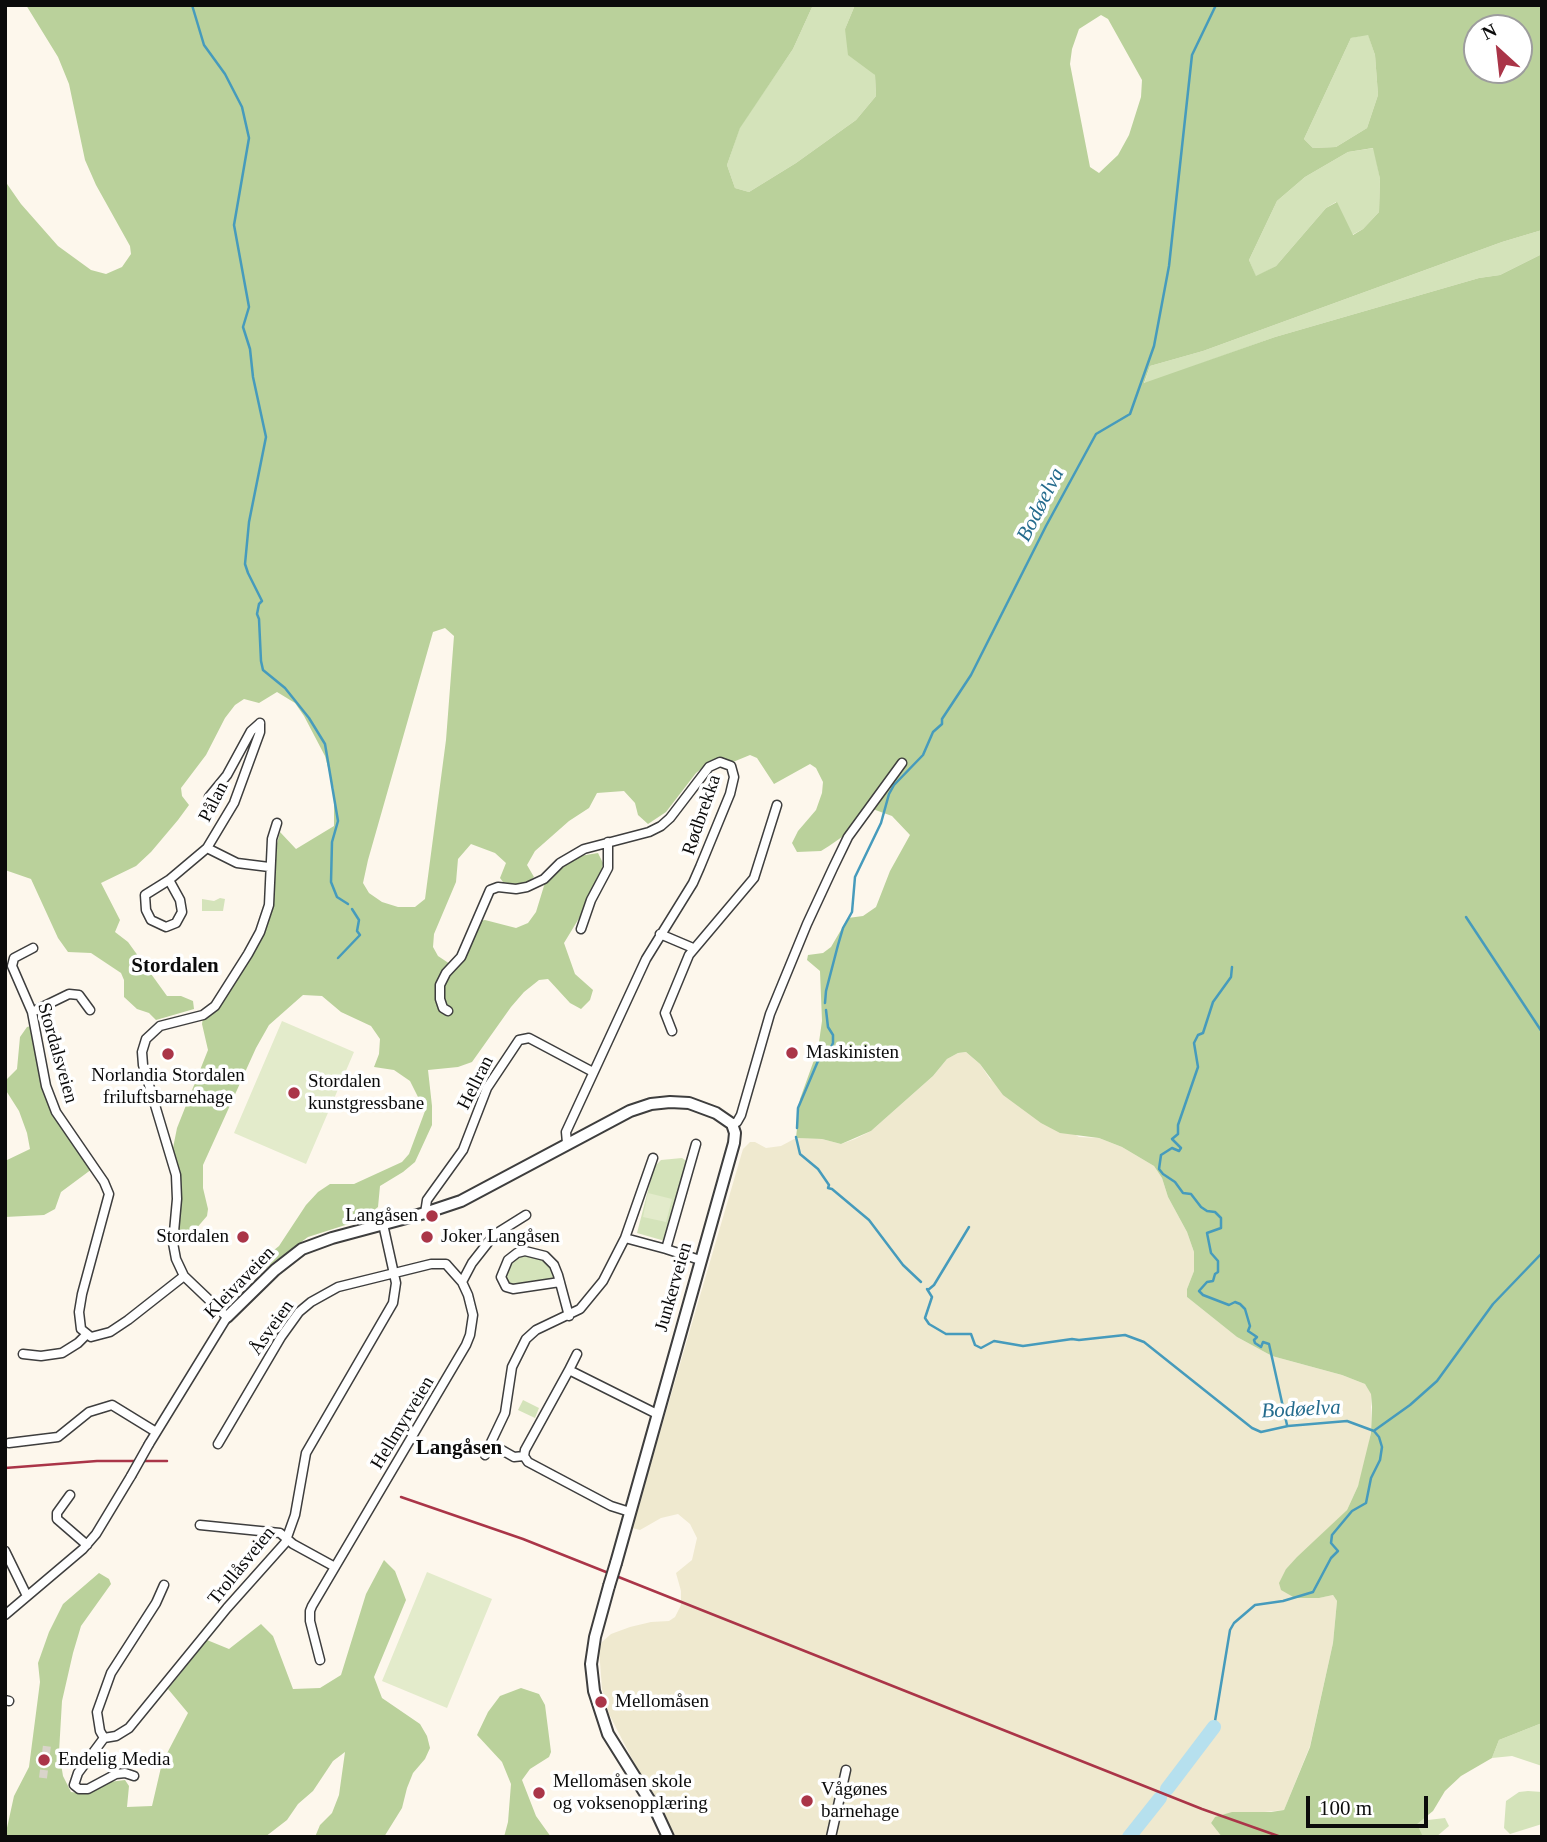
<!DOCTYPE html>
<meta charset="utf-8">
<style>
body{margin:0}
#map{position:relative;width:1547px;height:1842px;overflow:hidden;background:#fdf7ec;font-family:"Times New Roman",serif}
canvas{display:block}
.frame{position:absolute;inset:0;border:7px solid #0b0b0b;pointer-events:none}
.north{position:absolute;left:1463px;top:14px;width:70px;height:70px;box-sizing:border-box;background:#fff;border:2px solid #9d9d9d;border-radius:50%;rotate:333deg;font-size:19px;font-weight:700;line-height:28px;text-align:center;color:#0b0b0b}
.north::after{content:'';display:block;margin:auto;width:24px;height:32px;background:#aa3548;clip-path:polygon(50% 0,100% 100%,50% 72%,0 100%)}
.scale{position:absolute;left:1306px;top:1796px;width:122px;height:32px;box-sizing:border-box;border:4px solid #0b0b0b;border-top:0;padding-left:9px;font-size:21px;line-height:24px;white-space:nowrap;color:#0b0b0b;-webkit-text-stroke:5px #fff;paint-order:stroke}
</style>
<div id="map">
<canvas width="1547" height="1842"></canvas>
<div class="frame"></div>
<div class="north">N</div>
<div class="scale">100 m</div>
</div>
<script>
const g = document.querySelector('canvas').getContext('2d');
g.lineJoin = 'round';
function paint(path, color) {
  g.fillStyle = color;
  g.fill(path, 'evenodd');
}
function poly(rows) {
  const path = new Path2D();
  for (const r of rows) {
    path.moveTo(r[0], r[1]);
    for (let i = 2; i < r.length; i += 2) path.lineTo(r[i], r[i + 1]);
  }
  return path;
}
function trace(path, color, width, dash) {
  g.strokeStyle = color;
  g.lineWidth = width;
  g.lineCap = dash ? 'butt' : 'round';
  g.setLineDash(dash || []);
  g.stroke(path);
}
function drawText(font, color, halo, rows, align = 'center') {
  g.font = font + ' "Times New Roman",serif';
  g.lineWidth = 7;
  g.setLineDash([]);
  g.textBaseline = 'middle';
  g.strokeStyle = halo;
  g.fillStyle = color;
  for (const [text, x, y, turn = 0] of rows) {
    g.save();
    g.translate(x, y);
    g.rotate((+turn || 0) * Math.PI / 180);
    g.textAlign = isNaN(turn) ? turn : align;
    if (halo) g.strokeText(text, 0, 0);
    g.fillText(text, 0, 0);
    g.restore();
  }
}
paint(poly([
 [966,1052,980,1064,990,1079,1079,1137,1099,1138,1122,1147,1154,1166,1162,1178,1168,1197,1187,1232,1194,1252,1194,1271,1187,1289,1187,1297,1237,1337,1272,1356,1342,1375,1365,1384,1371,1393,1371,1432,1366,1460,1358,1486,1347,1510,1286,1569,1318,1598,1333,1595,1337,1601,1333,1643,1310,1746,1284,1810,1215,1817,1211,1823,1222,1837,676,1837,644,1782,609,1714,602,1689,599,1649,602,1642,611,1634,630,1627,651,1622,669,1621,675,1617,681,1605,681,1591,676,1573,692,1560,697,1538,690,1524,678,1514,661,1518,640,1530,632,1528,743,1149,750,1142,755,1142,766,1148,781,1146,796,1138,822,1139,841,1144,855,1139,871,1131,933,1076,947,1059,958,1053]
]), '#efe9cf');
paint(poly([
 [813,5,855,5,845,29,875,75,876,96,856,120,796,163,749,192,735,188,727,165,740,127,793,49],
 [1368,34,1375,55,1378,95,1367,128,1336,147,1313,148,1304,139,1351,38],
 [1374,148,1380,179,1379,212,1363,229,1352,235,1336,202,1326,208,1276,266,1256,277,1249,260,1277,201,1305,177,1348,152],
 [1542,230,1542,254,1500,275,1479,278,1275,337,1144,384,1150,366,1203,351,1502,242],
 [220,898,225,899,223,911,202,911,202,899,214,901],
 [682,1158,688,1162,665,1241,637,1233,654,1167,661,1160],
 [527,1254,540,1256,553,1269,555,1277,553,1280,510,1286,504,1276,510,1262],
 [523,1400,539,1408,535,1418,518,1410],
 [1542,1723,1542,1766,1512,1756,1492,1758,1499,1740],
 [1528,1791,1542,1792,1542,1824,1510,1834,1504,1828,1506,1801,1519,1792],
 [1425,1813,1428,1820,1445,1818,1449,1826,1436,1837,1423,1837,1418,1831,1416,1821]
]), '#d4e3ba');
paint(poly([
 [26,5,813,5,793,49,740,128,727,165,735,188,749,192,796,163,856,120,876,96,875,75,848,55,845,29,855,5,1542,5,1542,230,1502,242,1203,351,1150,366,1144,383,1275,337,1479,278,1500,275,1542,254,1542,1723,1499,1740,1492,1758,1461,1776,1445,1791,1433,1811,1417,1824,1423,1837,1222,1837,1211,1823,1215,1817,1232,1812,1271,1812,1284,1810,1310,1747,1333,1643,1337,1601,1333,1595,1319,1598,1295,1598,1281,1590,1279,1583,1286,1569,1297,1557,1347,1510,1358,1486,1371,1433,1372,1407,1371,1394,1365,1384,1342,1375,1272,1356,1237,1337,1187,1297,1187,1289,1194,1271,1194,1252,1187,1232,1168,1197,1162,1178,1154,1166,1122,1147,1099,1138,1060,1133,1041,1123,1003,1095,980,1064,966,1052,958,1053,947,1059,933,1076,871,1131,841,1144,822,1139,796,1138,800,1099,818,1049,822,1021,820,971,807,960,808,955,823,953,831,947,848,918,863,916,876,907,890,871,910,835,892,816,867,807,852,830,829,846,821,851,797,852,792,843,798,831,816,810,822,793,823,782,816,768,810,764,774,784,757,758,750,755,733,762,712,760,696,773,666,812,648,824,638,815,635,803,624,791,597,793,589,808,569,821,535,851,527,865,534,877,524,886,503,882,500,878,506,863,495,853,471,844,458,859,456,882,434,934,433,947,438,956,450,964,458,960,478,921,485,920,516,928,528,923,536,912,547,876,568,858,598,853,603,863,601,874,584,910,564,943,575,974,593,990,590,1000,581,1009,570,1003,548,979,539,980,524,992,511,1007,472,1062,458,1067,428,1070,432,1106,432,1125,415,1162,403,1172,380,1186,378,1207,361,1220,308,1237,266,1268,263,1265,268,1255,279,1246,306,1205,318,1192,330,1184,354,1184,402,1162,409,1154,425,1111,410,1081,394,1070,374,1067,379,1054,380,1039,371,1026,341,1012,322,996,303,995,269,1025,256,1048,203,1165,203,1188,208,1209,207,1216,189,1237,177,1238,181,1188,173,1148,177,1128,208,1050,202,1024,203,1018,222,1004,264,934,271,913,275,851,280,832,296,849,334,826,334,790,325,756,304,716,295,703,277,692,259,703,244,699,235,705,225,718,206,755,181,788,182,796,189,805,178,820,151,852,136,866,101,883,120,920,115,932,128,942,167,996,181,996,193,1001,194,1009,156,1020,149,1013,137,1009,124,997,124,980,121,973,91,953,68,952,58,938,31,879,5,870,5,181,21,204,58,246,91,270,106,274,122,267,131,254,130,246,96,185,85,160,69,84,58,57],
 [1101,15,1108,19,1142,80,1141,97,1129,135,1118,155,1099,173,1090,167,1070,64,1072,49,1079,29],
 [1477,28,1519,28,1519,70,1477,70],
 [1368,35,1375,55,1378,95,1367,128,1336,147,1313,148,1304,139,1351,38],
 [1373,148,1380,179,1379,212,1363,229,1353,235,1337,202,1326,208,1276,266,1256,276,1249,260,1277,201,1305,177,1348,152],
 [445,628,454,636,446,740,425,899,415,907,398,907,382,902,369,893,363,883,368,860,433,632],
 [31,1026,44,1087,92,1169,61,1192,55,1209,44,1215,5,1217,5,1161,30,1149,27,1133,19,1111,5,1089,5,1081,17,1069,20,1037,27,1027],
 [384,1560,395,1571,406,1600,374,1677,382,1698,420,1724,427,1736,430,1748,425,1759,413,1773,407,1788,402,1808,384,1837,315,1837,320,1825,332,1813,339,1795,345,1752,333,1761,313,1791,298,1804,287,1820,265,1837,5,1837,14,1796,29,1767,40,1682,38,1663,49,1632,63,1604,99,1573,109,1579,111,1584,81,1626,73,1653,62,1701,59,1752,63,1776,71,1792,85,1794,109,1782,125,1780,129,1786,127,1807,152,1806,162,1763,188,1713,168,1689,207,1640,229,1649,261,1624,273,1636,293,1689,320,1688,341,1675,366,1594],
 [521,1688,539,1694,545,1705,551,1752,549,1757,530,1769,522,1780,536,1816,551,1837,504,1837,508,1822,511,1784,502,1762,477,1735,488,1712,500,1696]
]), '#bad19b');
paint(poly([
 [282,1021,354,1052,306,1164,234,1133],
 [648,1193,672,1199,666,1222,643,1217],
 [427,1572,492,1599,447,1708,382,1681]
]), '#e3ebcb');
trace(poly([
 [192,5,204,45,225,74,242,107,249,138,234,225,249,307,243,327,250,349,253,377,266,437,249,522,245,564,248,573,262,601,259,604,257,614,259,619,261,661,263,670,285,688,309,718,325,744,338,821,332,842,331,882,337,897,348,904],
 [1466,917,1542,1032],
 [338,958,360,935,357,931,359,920,352,909],
 [1232,967,1231,977,1213,1002,1203,1033,1198,1035,1194,1043,1198,1067,1178,1125,1178,1134,1172,1139,1181,1148,1179,1151,1172,1148,1161,1155,1159,1169,1163,1174,1175,1182,1183,1193,1191,1194,1201,1207,1207,1211,1215,1212,1221,1218,1221,1228,1207,1233,1211,1253,1218,1261,1218,1272,1215,1274,1213,1281,1207,1282,1199,1291,1203,1295,1229,1305,1235,1302,1240,1304,1245,1309,1250,1326,1248,1331,1257,1337,1254,1340,1255,1343,1261,1347,1263,1342,1269,1344,1287,1425],
 [825,1003,826,991,838,945,843,928,852,912,855,877,881,823,889,794,894,785,923,755,933,732,942,724,942,719,971,675,1046,526,1096,434,1130,414,1154,346,1169,266,1192,55,1216,5],
 [797,1128,798,1108,818,1061,828,1054,833,1043,833,1035,828,1027,826,1010],
 [796,1137,800,1154,818,1169,829,1185,828,1188,832,1189,869,1220,903,1265,921,1282],
 [927,1289,932,1297,925,1318,929,1324,946,1334,971,1334,975,1345,981,1348,994,1341,1023,1346,1072,1339,1079,1340,1125,1335,1144,1342,1252,1428,1261,1432,1288,1426,1347,1421,1374,1431,1379,1437,1382,1447,1380,1460,1371,1478,1366,1503,1352,1511,1332,1535,1331,1543,1338,1551,1331,1558,1313,1592,1283,1601,1255,1605,1234,1623,1230,1630,1214,1727],
 [928,1290,934,1285,969,1227],
 [1375,1430,1410,1405,1437,1381,1493,1304,1542,1253]
]), '#469bbc', 2.5);
trace(poly([
 [1167,1789,1214,1727],
 [1129,1837,1160,1798]
]), '#b6e0ee', 14);
trace(poly([
 [43,1778,47,1745]
]), '#d9d4ca', 8, [8, 4]);
const minor = poly([
 [209,797,227,775,251,731,260,723],
 [207,848,237,863,269,867],
 [169,880,180,900,182,912,176,923,166,927,151,920,146,910,145,895,169,880,207,848,234,803,260,732,260,723],
 [581,929,591,900,608,868,608,842],
 [660,934,693,948],
 [33,948,14,958,12,966,32,1012,46,1086,56,1112,104,1182,109,1194,82,1294,79,1312,81,1329,91,1337,110,1332,128,1320,184,1276],
 [448,1011,443,1008,440,999,440,985,446,973,461,957,490,890,498,887,516,889,527,887,544,879,560,863,584,849,649,832,661,826,670,818,709,767,720,762,731,766,734,777,730,794,700,867,693,883,646,959,566,1132,567,1143],
 [32,1012,69,994,79,995,90,1010],
 [672,1031,665,1013,689,955,754,878,777,805],
 [732,1124,737,1122,741,1115,770,1014,807,924,833,868,848,837,902,763],
 [653,1158,625,1238,666,1249,696,1144],
 [425,1213,427,1200,463,1150,487,1088,519,1040,529,1038,593,1072],
 [666,1249,700,1260],
 [560,1282,513,1289,506,1287,501,1277,508,1260,517,1253,525,1251,545,1256,554,1265,558,1275,569,1316],
 [23,1354,41,1356,62,1353,78,1343,86,1335],
 [569,1370,577,1354],
 [9,1443,58,1437,89,1412,112,1405,156,1432],
 [149,1444,227,1317,184,1276,176,1259,173,1243,177,1199,176,1175,143,1065,142,1052,146,1039,160,1026,203,1015,215,1006,248,954,260,932,269,905,272,839,277,823],
 [218,1444,281,1337,299,1312,311,1302,338,1287,431,1264,446,1264,462,1282],
 [500,1449,514,1457,524,1456],
 [485,1455,505,1413,512,1367,526,1339,536,1330,580,1309,603,1281,625,1238],
 [524,1456,525,1450,569,1370,657,1414],
 [524,1456,528,1462,611,1506,630,1512],
 [70,1495,57,1513,57,1519,87,1545],
 [200,1525,280,1533,293,1544,335,1567],
 [5,1551,27,1596],
 [5,1615,83,1549,96,1534,131,1476],
 [320,1660,310,1621,310,1611,312,1606,466,1345,470,1335,473,1315,468,1295,462,1282,472,1263,494,1235,526,1215],
 [5,1700,9,1701],
 [104,1738,116,1736,129,1728,227,1608,285,1543,295,1515,306,1453,393,1303,396,1283,383,1224],
 [134,1776,125,1773,116,1774,88,1789,79,1789,74,1785,78,1773,104,1738,100,1731,97,1712,111,1673,156,1603,164,1585],
 [831,1837,846,1770]
]);
const tertiary = poly([
 [227,1317,275,1270,302,1249,332,1238,425,1213,461,1201,630,1111,651,1104,670,1102,689,1103,716,1113,732,1124,735,1133,734,1143,616,1563],
 [609,1586,595,1637,591,1664,594,1691,608,1734,655,1809,668,1837]
]);
trace(minor, '#3e3e3e', 11);
trace(tertiary, '#3e3e3e', 14);
trace(minor, '#fff', 8);
trace(tertiary, '#fff', 10);
trace(poly([
 [5,1468,97,1461,167,1461],
 [401,1497,523,1539,1202,1809,1281,1837]
]), '#aa3548', 2.5);
const minorBridge = poly([
 [131,1476,149,1444]
]);
const tertiaryBridge = poly([
 [609,1586,616,1563]
]);
trace(minorBridge, '#3e3e3e', 11, []);
trace(tertiaryBridge, '#3e3e3e', 14, []);
trace(minorBridge, '#fff', 8);
trace(tertiaryBridge, '#fff', 10);
for (const [x, y, r, color] of [
 [792,1053,7,"#aa3548"],
 [168,1054,7,"#aa3548"],
 [294,1093,7,"#aa3548"],
 [432,1216,7,"#aa3548"],
 [243,1237,7,"#aa3548"],
 [427,1237,7,"#aa3548"],
 [601,1702,7,"#aa3548"],
 [44,1760,7,"#aa3548"],
 [539,1793,7,"#aa3548"],
 [807,1801,7,"#aa3548"]
]) {
  const dot = new Path2D();
  dot.arc(x, y, r, 0, 2 * Math.PI);
  g.fillStyle = color;
  g.fill(dot);
  trace(dot, '#fff', 2.5);
}
drawText('19px', '#0b0b0b', '#fff', [
 ["Pålan",214,802,-63],
 ["Rødbrekka",702,815,-71],
 ["Stordalsveien",57,1053,74],
 ["Hellran",476,1083,-63],
 ["Kleivaveien",240,1283,-46],
 ["Junkerveien",674,1287,-74],
 ["Åsveien",272,1328,-55],
 ["Hellmyrveien",403,1423,-59],
 ["Trollåsveien",242,1566,-51]
]);
drawText('19px', '#0b0b0b', '#fff', [
 ["Maskinisten",806,1053],
 ["Norlandia Stordalen",168,1076,"center"],
 ["friluftsbarnehage",168,1098,"center"],
 ["Stordalen",308,1082],
 ["kunstgressbane",308,1104],
 ["Langåsen",418,1216,"right"],
 ["Stordalen",229,1237,"right"],
 ["Joker Langåsen",441,1237],
 ["Mellomåsen",615,1702],
 ["Endelig Media",58,1760],
 ["Mellomåsen skole",553,1782],
 ["og voksenopplæring",553,1804],
 ["Vågønes",821,1790],
 ["barnehage",821,1812]
], 'left');
drawText('italic 21px', '#246b8d', '#fff', [
 ["Bodøelva",1041,505,-63],
 ["Bodøelva",1301,1410,-3]
]);
drawText('bold 21px', '#0b0b0b', '#fff', [
 ["Stordalen",175,967],
 ["Langåsen",459,1449]
]);
</script>
